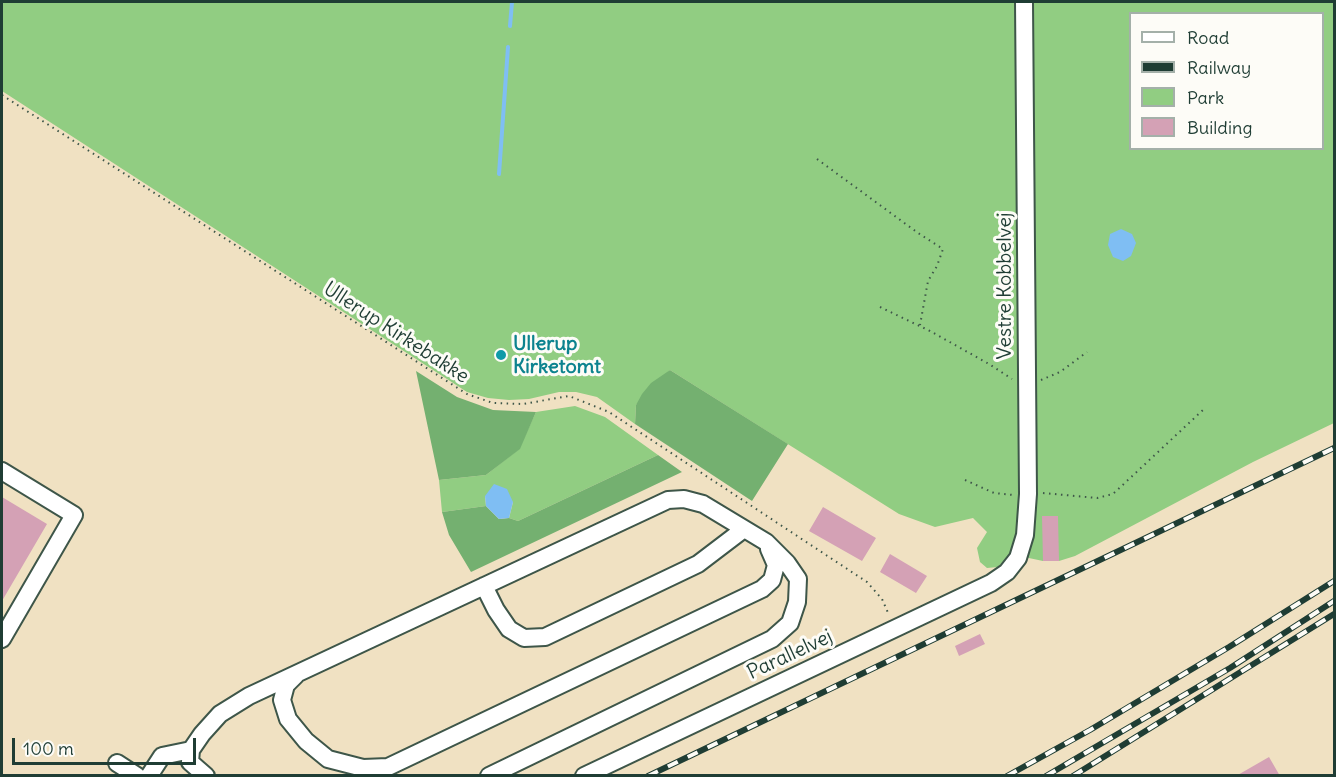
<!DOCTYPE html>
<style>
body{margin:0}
#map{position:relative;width:1336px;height:777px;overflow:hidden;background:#f0e1c2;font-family:Delius,sans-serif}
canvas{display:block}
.frame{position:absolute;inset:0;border:3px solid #1f3d34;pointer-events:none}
.legend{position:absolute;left:1129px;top:12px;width:195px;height:138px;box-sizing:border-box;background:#fdfcf7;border:2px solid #a4b0a9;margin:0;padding:8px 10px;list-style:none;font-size:18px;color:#1f3d34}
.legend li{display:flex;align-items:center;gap:12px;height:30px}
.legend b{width:30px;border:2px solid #a4b0a9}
.scale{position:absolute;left:12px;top:738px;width:184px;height:27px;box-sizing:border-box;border:3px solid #1f3d34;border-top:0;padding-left:8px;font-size:18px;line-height:21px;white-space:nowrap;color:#1f3d34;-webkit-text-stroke:4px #fdfcf7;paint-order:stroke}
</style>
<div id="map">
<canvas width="1336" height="777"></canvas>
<div class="frame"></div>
<ul class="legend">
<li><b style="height:8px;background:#fff"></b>Road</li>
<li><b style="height:8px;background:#1f3d34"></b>Railway</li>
<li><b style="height:16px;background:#91cd82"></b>Park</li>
<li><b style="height:16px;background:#d4a1b5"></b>Building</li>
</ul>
<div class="scale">100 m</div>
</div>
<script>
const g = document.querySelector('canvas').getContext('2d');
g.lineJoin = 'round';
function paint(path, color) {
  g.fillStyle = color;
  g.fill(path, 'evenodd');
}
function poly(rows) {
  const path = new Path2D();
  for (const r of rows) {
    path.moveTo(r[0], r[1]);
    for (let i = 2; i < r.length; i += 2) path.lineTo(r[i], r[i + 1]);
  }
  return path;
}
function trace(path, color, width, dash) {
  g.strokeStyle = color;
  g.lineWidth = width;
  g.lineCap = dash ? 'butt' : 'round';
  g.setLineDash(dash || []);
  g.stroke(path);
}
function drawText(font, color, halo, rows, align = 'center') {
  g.font = font + ' Delius,sans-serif';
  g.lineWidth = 6;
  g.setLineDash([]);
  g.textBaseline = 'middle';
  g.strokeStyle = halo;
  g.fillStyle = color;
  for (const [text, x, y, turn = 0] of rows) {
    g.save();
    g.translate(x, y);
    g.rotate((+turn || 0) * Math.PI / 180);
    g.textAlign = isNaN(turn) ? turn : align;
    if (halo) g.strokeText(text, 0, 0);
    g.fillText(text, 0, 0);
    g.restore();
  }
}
paint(poly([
 [2,2,1334,2,1334,423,1253,462,1075,556,1059,561,1043,561,1010,554,998,567,987,568,980,562,977,548,987,532,973,518,935,527,899,514,670,370,636,405,635,424,597,397,576,392,559,392,529,399,509,400,488,398,467,392,2,91],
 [1130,14,1322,14,1322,148,1130,148],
 [575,406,605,417,658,455,518,521,509,518,513,502,485,496,486,506,442,512,439,480,486,475,519,449,536,412]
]), '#91cd82');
paint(poly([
 [670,370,788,444,752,501,635,424,636,405,642,394,651,383],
 [416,371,457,397,493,410,536,412,520,449,486,475,439,480],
 [658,455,682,472,471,572,449,535,442,512,486,506,499,519,509,518,518,521]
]), '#74b070');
paint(poly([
 [1121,229,1132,234,1136,243,1131,256,1123,261,1113,257,1108,245,1110,234],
 [494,484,507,489,513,502,509,518,499,519,486,506,485,496]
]), '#7fbef3');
trace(poly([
 [510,26,512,2],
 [499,174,508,47]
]), '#7fbef3', 4);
paint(poly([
 [2,497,47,524,2,601],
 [823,507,876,538,862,561,809,531],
 [1042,516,1058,516,1059,561,1043,561],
 [890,554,927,576,916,593,880,572],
 [980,634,985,644,959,656,955,646],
 [1269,757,1280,776,1236,776]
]), '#d4a1b5');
const minor = poly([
 [2,471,74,515,2,639],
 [484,586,496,610,509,629,524,638,545,637,698,564,744,529],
 [296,675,286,685,282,700,288,719,306,741,328,759,363,768,388,767,762,589,772,580,776,565,769,549],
 [117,763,137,776],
 [149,776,162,756,191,750],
 [206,776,190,762,191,750,202,734,220,714,249,696,668,500,684,499,703,504,766,542,787,563,798,579,797,602,790,623,772,639,489,776],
 [584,776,991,583,1007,572,1018,558,1025,535,1028,494,1024,2]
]);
trace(minor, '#3e5649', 20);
trace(poly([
 [2,95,467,394,493,403,523,404,569,396,609,412,867,582,882,599,889,615],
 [817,159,918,233,943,249,937,266,928,281,920,325],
 [880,307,930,331,989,364,1012,379],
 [1041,380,1060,372,1087,352],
 [965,480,994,493,1013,495],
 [1043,493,1097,498,1113,494,1204,409]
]), '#3e5649', 2, [1.5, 4.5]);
trace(minor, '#fff', 16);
const rail = poly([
 [648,776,1334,448],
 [1007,776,1090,730,1229,647,1334,581],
 [1046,776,1230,668,1334,601],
 [1073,776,1334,614]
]);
trace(rail, '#1f3d34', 6);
trace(rail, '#fdfcf7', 4, [11]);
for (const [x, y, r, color] of [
 [501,355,6,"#0f9aa8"]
]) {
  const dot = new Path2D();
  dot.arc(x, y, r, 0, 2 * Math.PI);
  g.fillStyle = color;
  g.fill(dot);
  trace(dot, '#fdfcf7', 2);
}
drawText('20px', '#1f3d34', '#fdfcf7', [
 ["Vestre Kobbelvej",1005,286,-90],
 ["Ullerup Kirkebakke",396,333,33],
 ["Parallelvej",790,655,-25]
]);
drawText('bold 20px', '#0d838f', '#fdfcf7', [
 ["Ullerup",513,344],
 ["Kirketomt",513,367]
], 'left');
</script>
